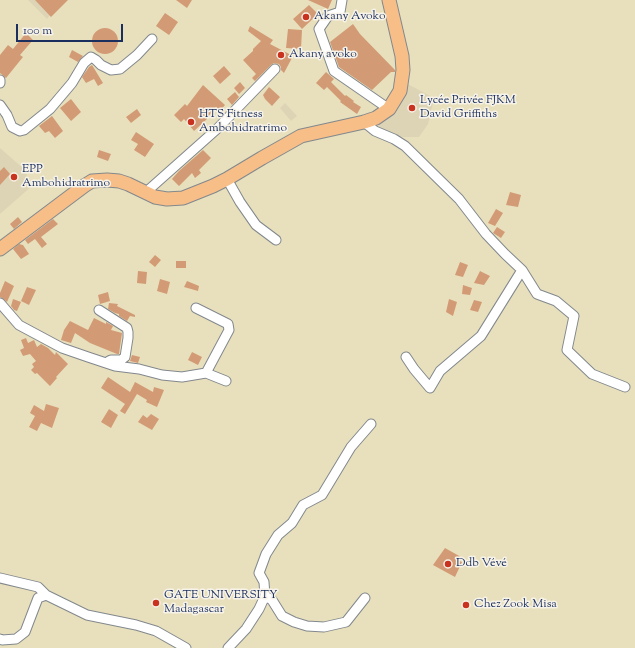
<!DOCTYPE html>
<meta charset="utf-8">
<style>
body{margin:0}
#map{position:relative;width:635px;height:648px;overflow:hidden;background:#e8e0bc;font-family:"Sorts Mill Goudy",serif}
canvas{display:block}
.scale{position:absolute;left:16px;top:24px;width:107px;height:18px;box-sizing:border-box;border:2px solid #1b2f5e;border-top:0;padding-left:5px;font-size:12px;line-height:14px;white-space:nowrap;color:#1b2f5e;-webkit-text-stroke:3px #f7f3e8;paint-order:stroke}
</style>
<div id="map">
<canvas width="635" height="648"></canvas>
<div class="scale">100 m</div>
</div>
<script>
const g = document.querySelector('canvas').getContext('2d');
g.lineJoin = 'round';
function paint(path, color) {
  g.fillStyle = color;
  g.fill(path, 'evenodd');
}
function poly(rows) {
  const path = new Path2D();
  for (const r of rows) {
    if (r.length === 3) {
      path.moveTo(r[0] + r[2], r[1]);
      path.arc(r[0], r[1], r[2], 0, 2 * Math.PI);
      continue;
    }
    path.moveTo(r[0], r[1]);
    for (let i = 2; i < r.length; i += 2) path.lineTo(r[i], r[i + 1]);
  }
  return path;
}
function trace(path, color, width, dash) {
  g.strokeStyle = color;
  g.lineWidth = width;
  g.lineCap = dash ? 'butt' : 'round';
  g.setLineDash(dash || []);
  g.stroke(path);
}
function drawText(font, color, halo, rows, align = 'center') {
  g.font = font + ' "Sorts Mill Goudy",serif';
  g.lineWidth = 3;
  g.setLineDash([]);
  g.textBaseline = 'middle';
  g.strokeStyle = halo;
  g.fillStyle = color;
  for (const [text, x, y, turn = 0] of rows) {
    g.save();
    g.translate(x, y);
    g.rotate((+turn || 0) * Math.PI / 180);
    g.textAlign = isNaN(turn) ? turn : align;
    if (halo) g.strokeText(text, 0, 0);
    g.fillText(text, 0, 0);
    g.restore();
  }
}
paint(poly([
 [28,0,62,0,47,19],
 [404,82,434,98,428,124,419,137,400,137,372,126],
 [285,103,297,116,291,121,280,108],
 [0,148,24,169,32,186,0,214]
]), '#ddd4b6');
paint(poly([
 [35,0,68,0,51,17],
 [176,0,192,0,187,8],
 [308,0,332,0,328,9],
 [309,5,318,14,302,29,293,19],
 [165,13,178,22,169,35,156,26],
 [353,24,360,34,395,70,395,72,391,72,372,90,339,67,330,42],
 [250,26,273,40,270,44,293,56,284,73,281,70,281,67,279,64,274,63,271,65,255,81,252,78,256,74,243,60,253,51,253,49,261,41,248,31],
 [105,41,13],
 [288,29,302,30,301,49,286,48],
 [26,33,33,40,20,55,23,57,6,78,0,73,0,55,8,45,13,49],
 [72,50,83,56,78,62,69,57],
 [92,65,103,83,98,86,94,79,86,83,82,77,89,67],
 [224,66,231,74,220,84,213,76],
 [326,72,334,79,331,82,345,96,346,95,354,101,353,102,361,107,357,114,340,102,341,101,327,87,324,90,316,83],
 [240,82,245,88,239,94,234,88],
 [203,85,225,105,220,111,216,107,207,118,207,119,194,131,184,119,181,122,174,115,185,104,187,106],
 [269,87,280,97,272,106,265,99,263,95],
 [235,92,239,97,232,105,227,99],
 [71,99,81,112,71,121,60,108],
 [137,109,141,115,131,123,126,117],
 [52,116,63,131,55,138,49,131,45,133,39,126],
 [136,132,154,144,145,157,134,150,138,144,131,140],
 [99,150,111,154,108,161,97,157],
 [203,150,211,158,199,170,201,173,195,178,192,173,179,186,172,179,179,171],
 [4,167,10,174,0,185,0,171],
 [510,192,521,195,518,207,506,205],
 [496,209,503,213,495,226,488,223],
 [18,217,22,222,14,229,10,224],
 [53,219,58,224,41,237,47,244,42,248,35,239,28,244,25,240],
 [497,227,505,232,501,238,493,233],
 [19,244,23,245,29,254,21,259,13,249],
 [155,255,161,260,155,267,149,262],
 [176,261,186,261,186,268,176,268],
 [460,262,468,265,463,277,455,275],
 [138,271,147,272,146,284,137,283],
 [480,271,490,276,484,285,474,283],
 [160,279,170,282,167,294,157,291],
 [5,281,14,286,7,302,2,298,0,297,0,293],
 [187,281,199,286,198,291,184,287],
 [463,285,472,288,470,295,462,294],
 [27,287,36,290,29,305,21,301],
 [108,292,110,301,100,304,98,295],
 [13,299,21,302,17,311,14,310,11,306],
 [449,299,457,302,453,316,446,312],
 [474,300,482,302,478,312,470,310],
 [109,303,118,304,117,306,135,315,135,317,130,316,127,321,119,316,119,314,115,313,108,309],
 [94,318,106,324,106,322,113,326,111,330,122,333,119,354,117,354,90,343,75,333,71,343,61,340,64,330,70,321,88,330],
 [26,338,28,343,34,340,37,347,41,344,48,348,55,355,56,352,68,364,56,377,57,378,50,386,37,373,35,374,31,370,34,367,32,364,36,361,30,354,23,356,20,350,24,348,21,340],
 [192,352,202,357,198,365,188,360],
 [132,355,140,357,138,363,130,361],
 [108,377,130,392,135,382,153,392,154,387,164,390,157,407,146,402,147,400,137,394,125,414,120,411,125,404,101,388],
 [46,404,59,408,52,428,41,423,37,431,29,427,35,416,30,413,34,405,44,411],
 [109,409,118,415,111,428,101,422],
 [151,414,159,419,152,430,138,422,143,415,147,418],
 [445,548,461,557,459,561,462,562,455,577,433,565]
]), '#d29b75');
const minor = poly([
 [342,0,340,12,328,16,319,29,334,71,389,109],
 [0,80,0,83],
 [0,105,7,115,12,127,20,131,24,130,50,109,72,83,84,63,91,57,96,60,101,65,111,70,120,69,137,55,152,39],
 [364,122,375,131,394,139,405,146,459,199,486,234,505,254,522,270,537,294,556,301,574,316,567,350,592,374,625,387],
 [227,179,240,202,256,225,276,240],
 [145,193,217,129,275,69],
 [0,303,19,325,62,348,88,357,115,366,139,369,162,375,182,377,206,373,226,381],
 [196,308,228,324,229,330,206,373],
 [99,310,127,328,128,332,128,338,125,357,121,360,111,360,109,361,108,363],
 [406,357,414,369,430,388,440,371,481,336,522,270],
 [0,578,38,587,46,595,87,615,136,625,156,631,186,648],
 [265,596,272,600,282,616,294,622,307,626,324,627,346,622,365,598],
 [0,639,2,640,16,639,25,632,38,598,46,595],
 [228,648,246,629,259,609,265,596,264,582,259,573,266,554,278,535,292,523,303,505,322,495,351,447,371,424]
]);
const primary = poly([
 [0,249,84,186,92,181,107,180,119,181,128,184,155,197,167,199,183,198,213,186,227,179,262,158,301,136,364,122,376,118,389,109,400,91,403,70,402,56,389,0]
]);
trace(minor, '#82888d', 11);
trace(primary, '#82888d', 15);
trace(minor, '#fff', 9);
trace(primary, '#f7be88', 13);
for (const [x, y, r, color] of [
 [306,17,4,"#c8321e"],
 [281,55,4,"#c8321e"],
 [412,108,4,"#c8321e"],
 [191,122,4,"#c8321e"],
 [14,177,4,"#c8321e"],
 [448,564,4,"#c8321e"],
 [156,603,4,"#c8321e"],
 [466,605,4,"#c8321e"]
]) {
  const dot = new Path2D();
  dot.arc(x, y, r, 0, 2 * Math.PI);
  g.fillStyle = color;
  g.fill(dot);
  trace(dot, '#f7f3e8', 1.5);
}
drawText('12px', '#1b2f5e', '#f7f3e8', [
 ["Akany Avoko",314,17],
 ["Akany avoko",289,55],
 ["Lycée Privée FJKM",420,101],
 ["David Griffiths",420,115],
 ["HTS Fitness",199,115],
 ["Ambohidratrimo",199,129],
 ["EPP",22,170],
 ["Ambohidratrimo",22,184],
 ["Ddb Vévé",456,564],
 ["GATE UNIVERSITY",164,596],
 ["Madagascar",164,610],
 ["Chez Zook Misa",474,605]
], 'left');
</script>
